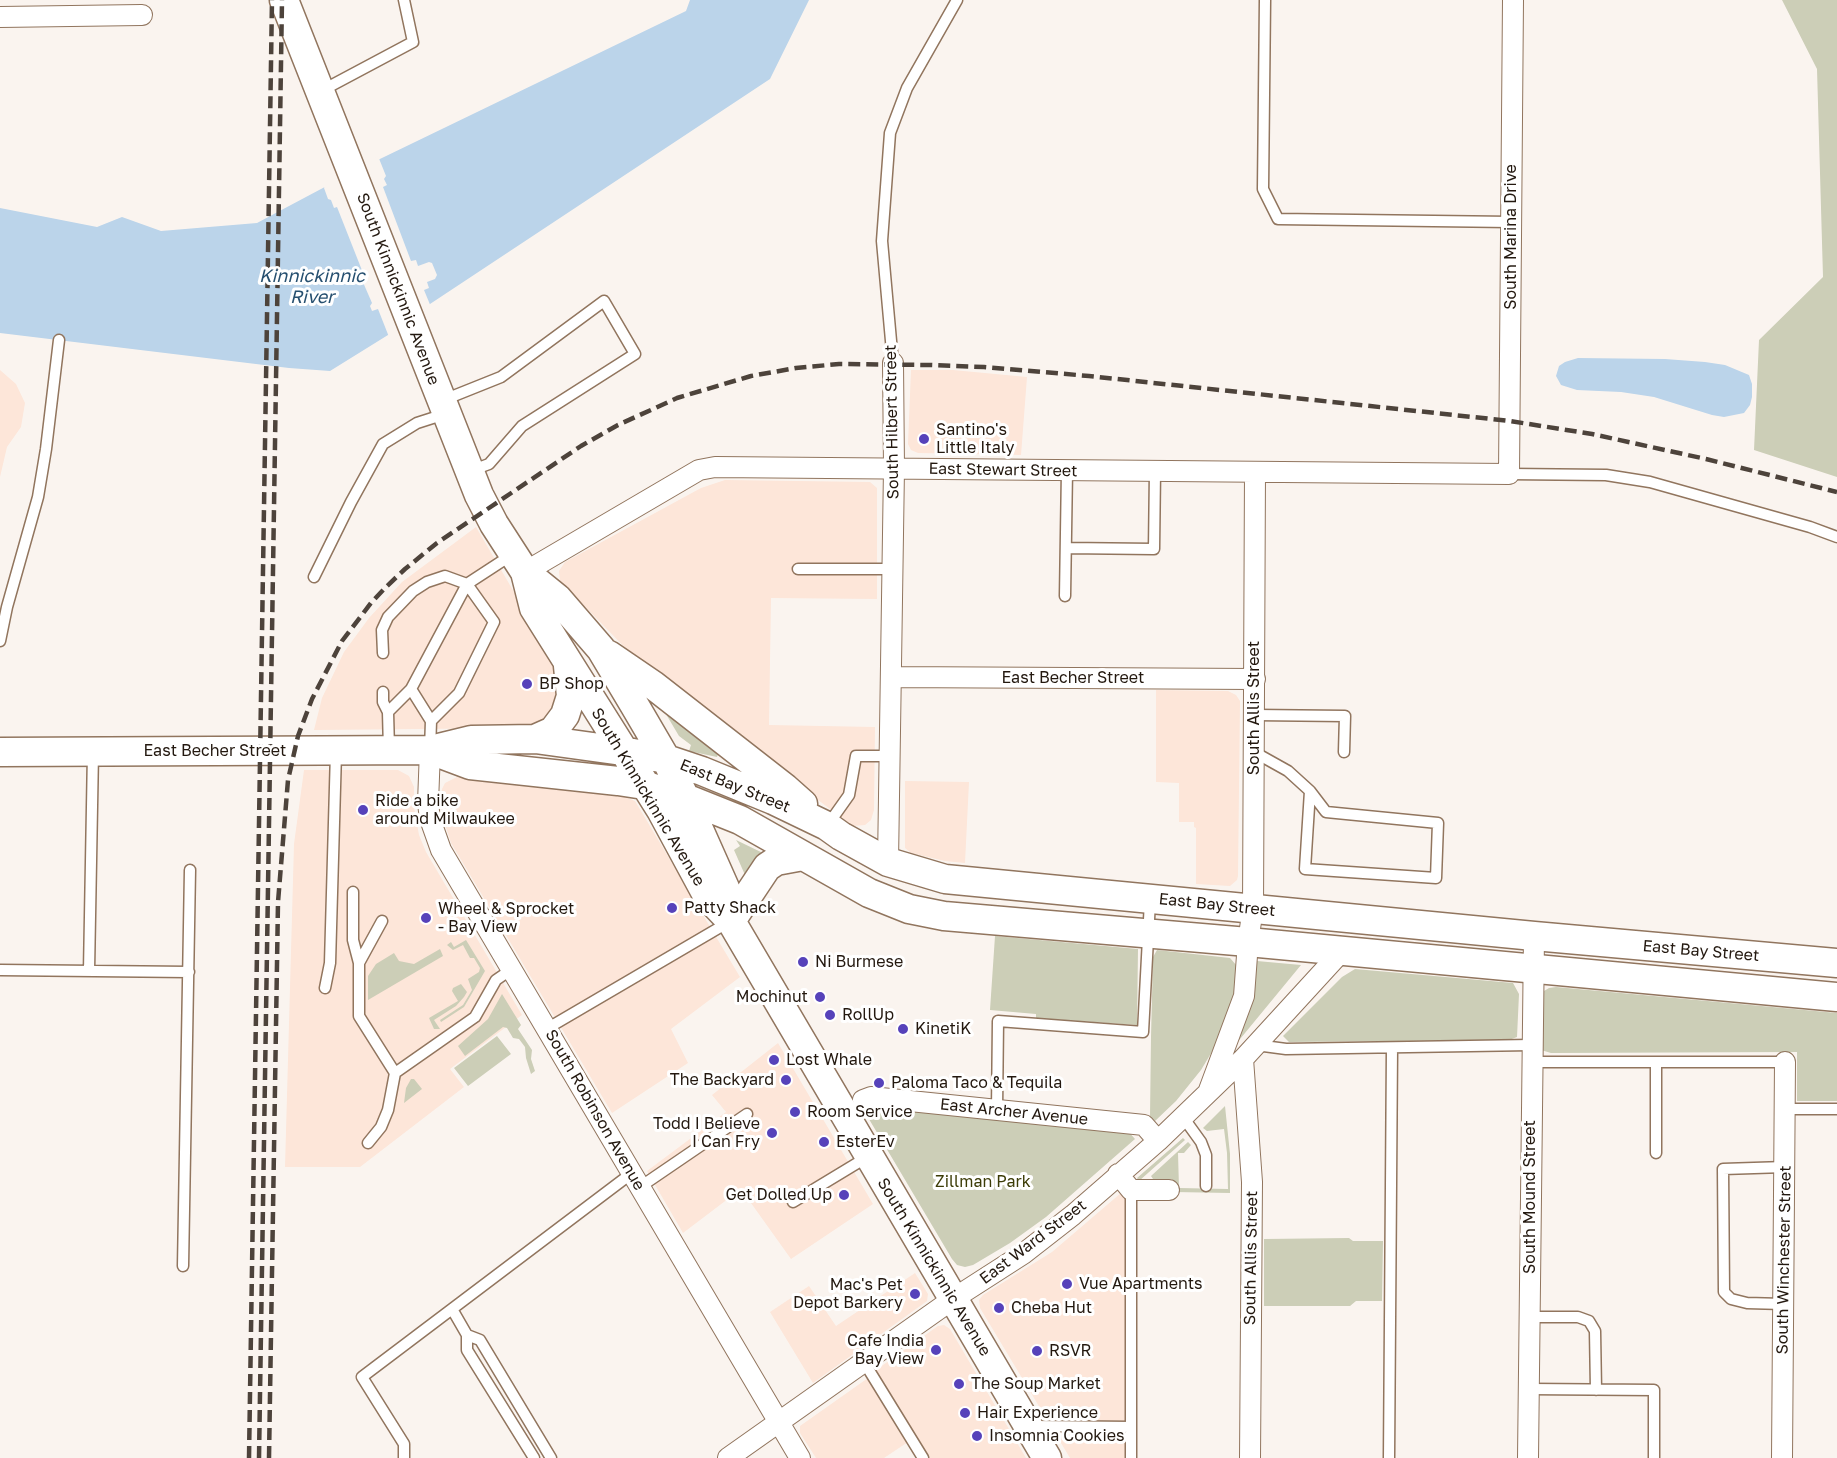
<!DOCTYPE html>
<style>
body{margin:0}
canvas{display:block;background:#faf4ef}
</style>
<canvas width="1837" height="1458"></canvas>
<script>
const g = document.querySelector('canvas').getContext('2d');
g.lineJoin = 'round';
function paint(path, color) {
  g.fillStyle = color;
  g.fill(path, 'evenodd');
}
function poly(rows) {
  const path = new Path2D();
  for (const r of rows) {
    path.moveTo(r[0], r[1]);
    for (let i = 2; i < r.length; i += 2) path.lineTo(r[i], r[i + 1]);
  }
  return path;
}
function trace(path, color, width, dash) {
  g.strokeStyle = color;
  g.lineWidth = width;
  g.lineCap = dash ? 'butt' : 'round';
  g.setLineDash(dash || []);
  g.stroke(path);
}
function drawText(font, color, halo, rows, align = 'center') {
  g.font = font + ' "Golos Text",sans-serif';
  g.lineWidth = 6;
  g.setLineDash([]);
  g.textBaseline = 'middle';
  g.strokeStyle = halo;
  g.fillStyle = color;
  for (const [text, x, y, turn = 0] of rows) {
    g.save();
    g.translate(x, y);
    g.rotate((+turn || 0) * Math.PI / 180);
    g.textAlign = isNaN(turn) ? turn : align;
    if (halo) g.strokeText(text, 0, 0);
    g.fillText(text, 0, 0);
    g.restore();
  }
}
paint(poly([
 [0,370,16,384,25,403,21,427,7,447,0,477],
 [911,370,953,370,1027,377,1021,455,918,453,911,450,908,444],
 [725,480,870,482,877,488,877,599,771,598,769,725,875,727,874,810,871,820,865,825,853,826,818,800,640,663,560,581,559,571,565,562,701,488],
 [476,527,559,669,563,678,548,720,524,728,314,730,322,698,344,652,369,618,402,582],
 [1156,690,1228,691,1236,695,1240,701,1238,876,1237,880,1230,886,1196,884,1196,828,1194,827,1194,822,1179,822,1179,783,1156,782],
 [304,770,398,770,409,776,414,787,414,807,419,835,426,852,522,1015,450,1069,464,1087,360,1167,285,1167,294,844],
 [457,777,625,797,635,801,740,977,671,1029,688,1063,612,1113,451,843,442,815,441,799,442,789,445,783],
 [905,781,969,782,965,863,945,861,911,853,905,848],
 [778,1043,873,1204,791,1259,741,1189,683,1233,647,1171,726,1112,712,1095],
 [1121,1193,1125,1199,1125,1458,1070,1458,980,1308,979,1300,983,1295,1052,1252],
 [915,1273,928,1294,927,1301,813,1383,770,1312,809,1286,836,1326],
 [944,1325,950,1329,1026,1458,929,1458,876,1370,938,1326],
 [868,1378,908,1442,884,1458,816,1458,800,1433,800,1426]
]), '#fde6d9');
paint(poly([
 [1782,0,1837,0,1837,477,1754,450,1759,340,1823,277,1817,69],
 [660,704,720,749,717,757,689,751,691,745,679,736],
 [736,840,765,854,745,875,734,850,740,846],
 [995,936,1138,949,1137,1025,1036,1018,1036,1014,990,1010],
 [466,940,485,971,464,1007,441,1022,440,1020,463,1005,472,990,468,979,479,972,480,968,474,958,470,958,463,945,453,950,447,945,451,942,454,947],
 [440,949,443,956,368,1000,368,976,376,964,394,953,399,961,414,964],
 [1157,950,1230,958,1237,966,1237,991,1222,1035,1201,1070,1176,1101,1155,1121,1150,1117,1151,1037,1153,957],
 [1257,961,1301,965,1231,1050,1248,1013,1253,965],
 [1355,969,1513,983,1519,994,1517,1037,1509,1040,1289,1042,1283,1036,1342,977],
 [461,984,467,992,464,997,456,1006,434,1020,440,1029,434,1029,429,1018,458,1001,452,991,453,988],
 [1556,987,1837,1013,1837,1101,1797,1101,1797,1052,1551,1053,1541,1050,1542,997,1544,991,1549,988],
 [502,994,521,1025,518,1029,532,1050,531,1059,535,1071,531,1074,526,1058,525,1047,519,1039,513,1038,507,1028,503,1027,465,1056,458,1046,488,1019],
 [497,1036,511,1054,468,1086,454,1068],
 [411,1079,414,1079,422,1089,404,1103,406,1088],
 [868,1105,1127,1130,1135,1139,1046,1217,1010,1243,973,1265,965,1267,957,1265,952,1259,863,1109],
 [1225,1106,1230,1154,1230,1193,1174,1192,1172,1179,1153,1179,1151,1176,1188,1142,1191,1145,1184,1153,1178,1153,1179,1188,1228,1189,1227,1153,1224,1129,1207,1131,1203,1128],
 [1183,1138,1185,1140,1139,1181,1137,1178],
 [1349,1238,1353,1241,1383,1241,1382,1301,1356,1301,1350,1306,1264,1306,1264,1239]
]), '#ccceb7');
paint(poly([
 [690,0,809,0,770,79,430,304,388,335,330,371,289,368,0,333,0,208,97,227,122,217,161,231,257,223,353,172,686,11],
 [1578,358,1665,359,1705,362,1725,365,1749,375,1752,384,1752,397,1750,405,1744,413,1724,417,1712,415,1654,397,1621,392,1577,390,1561,385,1556,376,1559,366,1565,362]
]), '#bbd4ea');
paint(poly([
 [378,156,386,176,384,179,387,185,383,187,411,261,416,260,418,266,429,262,432,263,437,275,435,279,427,282,429,288,424,290,431,307,389,337,378,309,372,311,370,306,372,303,362,280,365,278,337,207,334,208,331,200,328,199,324,188,325,185,323,183]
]), '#faf4ef');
const lane = poly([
 [1265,0,1263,189,1278,219,1511,222],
 [321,91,413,42,404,0],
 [893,363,882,241,890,133,907,88,957,0],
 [441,401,501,377,604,301,635,354,522,426,489,464,470,471],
 [1509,474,1606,475,1650,482,1810,527,1837,537],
 [1066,548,1154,549,1155,471],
 [798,569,893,569],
 [314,577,351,502,383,444,417,423,445,414],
 [1065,596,1067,470],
 [0,641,7,607,38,497,46,449,59,340],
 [383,653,382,630,388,617,413,591,427,582,445,576,467,584,411,689,388,712,389,750],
 [411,689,431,721],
 [383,692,383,702,388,712],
 [1255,715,1345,716,1344,752],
 [430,750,431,721,459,693,494,622,467,584,513,554],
 [1254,752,1288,771,1310,791,1326,812,1438,823,1436,878,1305,869,1310,791],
 [827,826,849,795,856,756,890,756],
 [353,892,353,940,359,963,359,1016,395,1073],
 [359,963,382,921],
 [0,970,189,972],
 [89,971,93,752],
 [325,988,330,963,336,752],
 [548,1028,729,922],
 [1256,1045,1286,1049,1531,1045],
 [1531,1062,1785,1062],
 [1656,1062,1656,1153],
 [1785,1109,1837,1109],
 [997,1110,998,1021,1143,1032,1150,901],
 [1183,1117,1201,1142,1206,1155,1206,1186],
 [368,1143,381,1127,388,1110,395,1073,475,1017,496,980,512,969],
 [640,1187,747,1114],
 [1131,1190,1131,1458],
 [793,1202,869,1156],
 [183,1266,190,870],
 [1783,1304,1747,1303,1731,1299,1724,1292,1723,1169,1785,1167],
 [1529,1317,1578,1317,1589,1321,1595,1331,1596,1390],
 [467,1335,452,1309,632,1173],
 [864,1362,923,1458],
 [1529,1389,1654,1390,1654,1458],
 [1031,1426,1131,1427],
 [404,1458,404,1444,362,1377,452,1309],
 [534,1458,467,1350,467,1335,480,1340,551,1458],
 [1389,1458,1392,1048]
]);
const street = poly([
 [0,17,142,15],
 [525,572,699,470,715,467,1509,474,1513,0],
 [892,677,1255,679],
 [430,750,428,803,430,819,441,850,800,1458],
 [888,862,894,468,893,363],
 [1243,1059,1252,1182,1250,1458],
 [1209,1090,1244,996,1248,942,1253,908,1255,472],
 [863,1100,871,1097,1144,1125,1158,1141],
 [1118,1174,1131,1190,1169,1190],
 [728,1458,953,1299,1023,1254,1073,1215,1158,1141,1243,1059,1342,951],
 [1528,1458,1534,936],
 [1782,1458,1785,1062]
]);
const secondary = poly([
 [284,0,479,495,494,524,525,572,557,598,601,649,635,706,666,759,685,798,725,888,731,921],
 [525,572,534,608,661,810,708,897,731,921,1047,1458],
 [609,655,653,685,785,788,803,804],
 [535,739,553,731,565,715,571,696,568,666],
 [430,750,470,765,618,781,644,785,685,798,740,820,869,893,909,909,944,916,1248,942,1837,997],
 [0,752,430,750,471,740,535,739,622,751,666,759,702,771,773,800,827,826,841,836,888,862,945,879,1534,936,1837,963],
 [731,921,767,867,776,861,803,856]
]);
trace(lane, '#91755e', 13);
trace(street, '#91755e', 22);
trace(secondary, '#91755e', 31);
trace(lane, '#fff', 10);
trace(street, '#fff', 20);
trace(secondary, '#fff', 28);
trace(poly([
 [249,1458,272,0],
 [259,1458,282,0],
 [269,1458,278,902,288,780,298,736,312,699,342,641,371,603,386,587,405,569,437,543,581,446,618,425,677,398,751,376,796,368,839,364,931,365,984,367,1089,376,1510,421,1592,434,1706,459,1837,492]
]), '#4d433b', 4.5, [12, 6]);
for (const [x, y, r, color] of [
 [924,439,6,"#5642ba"],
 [527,684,6,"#5642ba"],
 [363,810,6,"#5642ba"],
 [672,908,6,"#5642ba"],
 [426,918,6,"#5642ba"],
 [803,962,6,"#5642ba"],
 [820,997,6,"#5642ba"],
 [830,1015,6,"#5642ba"],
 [903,1029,6,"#5642ba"],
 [774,1060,6,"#5642ba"],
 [786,1080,6,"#5642ba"],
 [879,1083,6,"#5642ba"],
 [795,1112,6,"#5642ba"],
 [772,1133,6,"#5642ba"],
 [824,1142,6,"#5642ba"],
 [844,1195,6,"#5642ba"],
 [1067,1284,6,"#5642ba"],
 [915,1294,6,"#5642ba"],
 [999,1308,6,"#5642ba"],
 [936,1350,6,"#5642ba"],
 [1037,1351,6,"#5642ba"],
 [959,1384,6,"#5642ba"],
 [965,1413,6,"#5642ba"],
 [977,1436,6,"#5642ba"]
]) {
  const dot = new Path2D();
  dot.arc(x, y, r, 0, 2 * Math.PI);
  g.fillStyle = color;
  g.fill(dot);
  trace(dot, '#fff', 2);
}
drawText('16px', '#23180f', '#fff', [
 ["South Marina Drive",1511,237,-90],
 ["South Kinnickinnic Avenue",398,289,69],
 ["South Hilbert Street",892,422,-91],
 ["East Stewart Street",1003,470,1],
 ["East Becher Street",1073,678],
 ["South Allis Street",1254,708,-90],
 ["East Becher Street",215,751],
 ["East Bay Street",735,786,22],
 ["South Kinnickinnic Avenue",648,797,59],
 ["East Bay Street",1217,905,6],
 ["East Bay Street",1701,951,5],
 ["South Robinson Avenue",595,1110,60],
 ["East Archer Avenue",1014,1112,6],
 ["South Mound Street",1530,1197,-90],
 ["East Ward Street",1033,1242,-37],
 ["South Allis Street",1251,1258,-89],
 ["South Winchester Street",1784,1260,-89],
 ["South Kinnickinnic Avenue",934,1267,59]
]);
drawText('16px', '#23180f', '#fff', [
 ["Santino's",936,430],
 ["Little Italy",936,448],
 ["BP Shop",539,684],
 ["Ride a bike",375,801],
 ["around Milwaukee",375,819],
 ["Patty Shack",684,908],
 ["Wheel & Sprocket",438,909],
 ["- Bay View",438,927],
 ["Ni Burmese",815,962],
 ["Mochinut",808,997,"right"],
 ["RollUp",842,1015],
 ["KinetiK",915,1029],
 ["Lost Whale",786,1060],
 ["The Backyard",774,1080,"right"],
 ["Paloma Taco & Tequila",891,1083],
 ["Room Service",807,1112],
 ["Todd I Believe",760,1124,"right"],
 ["I Can Fry",760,1142,"right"],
 ["EsterEv",836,1142],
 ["Get Dolled Up",832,1195,"right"],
 ["Vue Apartments",1079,1284],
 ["Mac's Pet",903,1285,"right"],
 ["Depot Barkery",903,1303,"right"],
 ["Cheba Hut",1011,1308],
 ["Cafe India",924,1341,"right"],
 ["Bay View",924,1359,"right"],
 ["RSVR",1049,1351],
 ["The Soup Market",971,1384],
 ["Hair Experience",977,1413],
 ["Insomnia Cookies",989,1436]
], 'left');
drawText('16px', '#3c3c07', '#fff', [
 ["Zillman Park",983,1182]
]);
drawText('italic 18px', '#275070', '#fff', [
 ["Kinnickinnic",312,276],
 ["River",312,297]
]);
</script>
